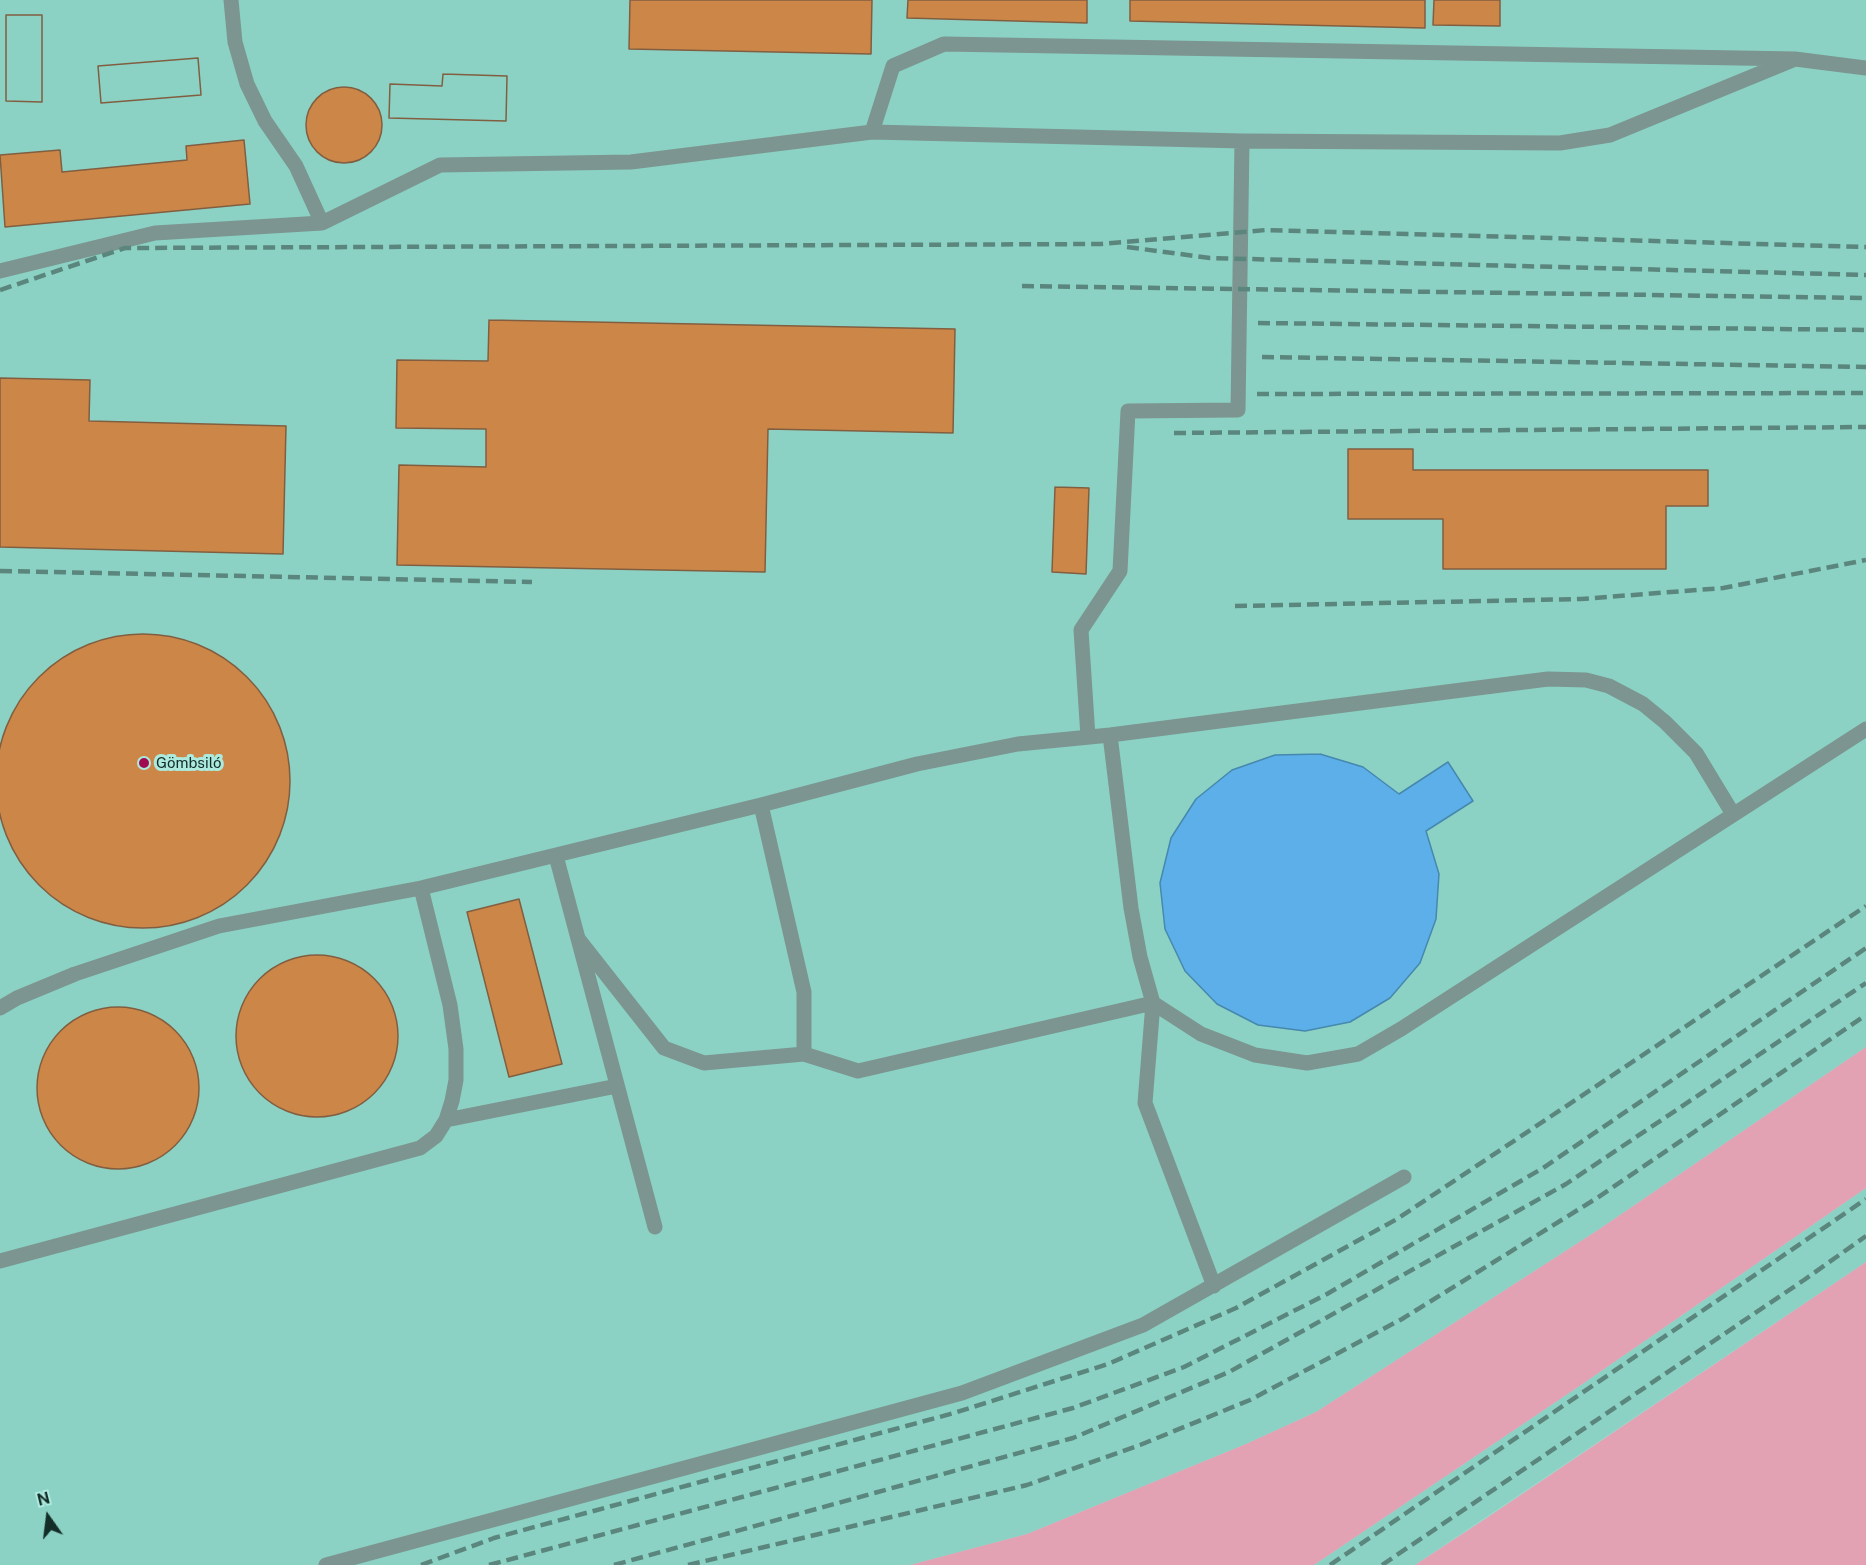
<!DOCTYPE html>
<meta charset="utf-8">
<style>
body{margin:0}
#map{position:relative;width:1866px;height:1565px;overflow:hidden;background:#a0ddd1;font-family:"Public Sans",sans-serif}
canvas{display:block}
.north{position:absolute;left:18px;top:1487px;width:60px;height:60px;-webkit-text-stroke:4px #adeade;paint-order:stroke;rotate:346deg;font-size:16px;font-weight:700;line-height:24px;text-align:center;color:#142d28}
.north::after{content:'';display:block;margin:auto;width:21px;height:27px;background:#142d28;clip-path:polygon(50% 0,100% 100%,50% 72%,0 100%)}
</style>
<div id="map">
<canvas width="1866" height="1565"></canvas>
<div class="north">N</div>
</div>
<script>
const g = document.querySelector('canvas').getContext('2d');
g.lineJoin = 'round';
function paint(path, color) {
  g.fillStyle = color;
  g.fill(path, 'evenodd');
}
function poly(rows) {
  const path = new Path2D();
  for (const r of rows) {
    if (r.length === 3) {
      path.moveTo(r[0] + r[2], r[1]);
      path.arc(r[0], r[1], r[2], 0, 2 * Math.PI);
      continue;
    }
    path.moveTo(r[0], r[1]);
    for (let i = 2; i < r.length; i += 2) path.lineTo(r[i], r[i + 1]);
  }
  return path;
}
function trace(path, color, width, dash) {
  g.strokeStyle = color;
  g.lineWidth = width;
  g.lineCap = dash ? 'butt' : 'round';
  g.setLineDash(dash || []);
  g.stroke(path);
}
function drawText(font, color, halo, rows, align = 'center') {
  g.font = font + ' "Public Sans",sans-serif';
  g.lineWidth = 6;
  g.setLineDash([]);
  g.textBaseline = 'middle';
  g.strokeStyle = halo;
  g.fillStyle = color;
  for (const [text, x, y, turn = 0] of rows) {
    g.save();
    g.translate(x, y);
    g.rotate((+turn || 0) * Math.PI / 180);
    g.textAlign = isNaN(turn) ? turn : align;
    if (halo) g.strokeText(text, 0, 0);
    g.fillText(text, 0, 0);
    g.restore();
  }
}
paint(poly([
 [0,0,1866,0,1866,1047,1598,1230,1316,1412,1246,1444,1027,1534,910,1565,0,1565],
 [1866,1188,1866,1262,1415,1565,1314,1565,1584,1383]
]), '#8bd2c5');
paint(poly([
 [1866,1047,1866,1188,1584,1383,1314,1565,910,1565,1027,1534,1246,1444,1316,1412,1598,1230],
 [1866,1262,1866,1565,1415,1565,1485,1519]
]), '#e2a2b3');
const water = poly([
 [1320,754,1363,767,1399,794,1448,762,1473,801,1426,831,1439,874,1436,919,1420,963,1390,998,1350,1022,1305,1031,1258,1025,1217,1004,1185,971,1165,929,1160,883,1171,838,1196,799,1232,770,1275,755,1320,754]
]);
paint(water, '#5cafe8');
trace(water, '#4688ae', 1.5);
const building = poly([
 [630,0,872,0,871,54,629,49,630,0],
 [908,0,1087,0,1087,23,907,18,908,0],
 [1130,0,1425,0,1425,28,1130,21,1130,0],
 [1434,0,1500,0,1500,26,1433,25,1434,0],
 [6,15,42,15,42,102,6,101,6,15],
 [6,15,42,15,42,102,6,101,6,15],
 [198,58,201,95,101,103,98,66,198,58],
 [198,58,201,95,101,103,98,66,198,58],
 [443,74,507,76,506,121,389,118,390,84,442,86,443,74],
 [443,74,507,76,506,121,389,118,390,84,442,86,443,74],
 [344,125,38],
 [244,140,250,204,5,227,0,155,60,150,62,172,187,160,186,146,244,140],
 [489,320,955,329,953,433,768,429,765,572,397,565,399,465,486,467,486,429,396,428,397,360,488,361,489,320],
 [0,378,90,380,89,421,286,426,283,554,0,547,0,378],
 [1348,449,1413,449,1413,470,1708,470,1708,506,1666,506,1666,569,1443,569,1443,519,1348,519,1348,449],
 [1055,487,1089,488,1086,574,1052,572,1055,487],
 [143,781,147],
 [519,899,562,1064,509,1077,467,912,519,899],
 [317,1036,81],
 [118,1088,81]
]);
paint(building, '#cc8748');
trace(building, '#825e40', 1.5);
trace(poly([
 [872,132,893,66,944,44,1795,59,1866,68],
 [322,223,440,165,631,162,872,132,1242,141,1560,143,1610,135,1795,59],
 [0,271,155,233,322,223,296,166,265,121,247,84,235,42,231,0],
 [1110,735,1131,908,1140,957,1153,1003,1201,1034,1255,1055,1307,1063,1358,1054,1401,1029,1866,729],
 [1088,737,1081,630,1120,571,1128,411,1238,410,1242,141],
 [761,805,804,992,804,1054],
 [556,856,655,1227],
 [579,940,664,1048,704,1063,804,1054,858,1071,1153,1003,1145,1103,1214,1286],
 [0,1008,17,998,75,974,219,926,421,888,761,805,917,764,1018,744,1110,735,1548,679,1586,680,1609,686,1643,704,1665,722,1696,753,1733,814],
 [446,1120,617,1086],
 [0,1261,420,1148,436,1136,446,1120,452,1101,456,1080,456,1049,450,1005,421,888],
 [326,1565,962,1393,1143,1325,1404,1177]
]), '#7c9590', 15);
trace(poly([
 [1127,247,1210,258,1866,275],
 [1022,286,1866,298],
 [0,290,125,248,1101,244,1266,230,1866,247],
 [1258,323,1866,330],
 [1262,357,1866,367],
 [1257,394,1866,393],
 [1174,433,1866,427],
 [0,571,532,582],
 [1235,606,1581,599,1723,588,1866,560],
 [421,1565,494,1538,954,1413,1108,1364,1236,1308,1397,1219,1866,906],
 [489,1565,1073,1408,1184,1367,1327,1294,1543,1168,1866,948],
 [614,1565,1073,1438,1229,1372,1566,1184,1866,983],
 [688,1565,1027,1485,1140,1445,1250,1400,1402,1319,1597,1198,1866,1015],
 [1330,1565,1866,1199],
 [1382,1565,1804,1280,1866,1236]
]), '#5b867d', 4.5, [12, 6]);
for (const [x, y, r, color] of [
 [144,763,6,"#9f0a51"]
]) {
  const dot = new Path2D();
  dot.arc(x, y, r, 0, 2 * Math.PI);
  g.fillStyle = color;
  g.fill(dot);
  trace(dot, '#adeade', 2);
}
drawText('15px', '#142d28', '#adeade', [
 ["Gömbsiló",156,763]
], 'left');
</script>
